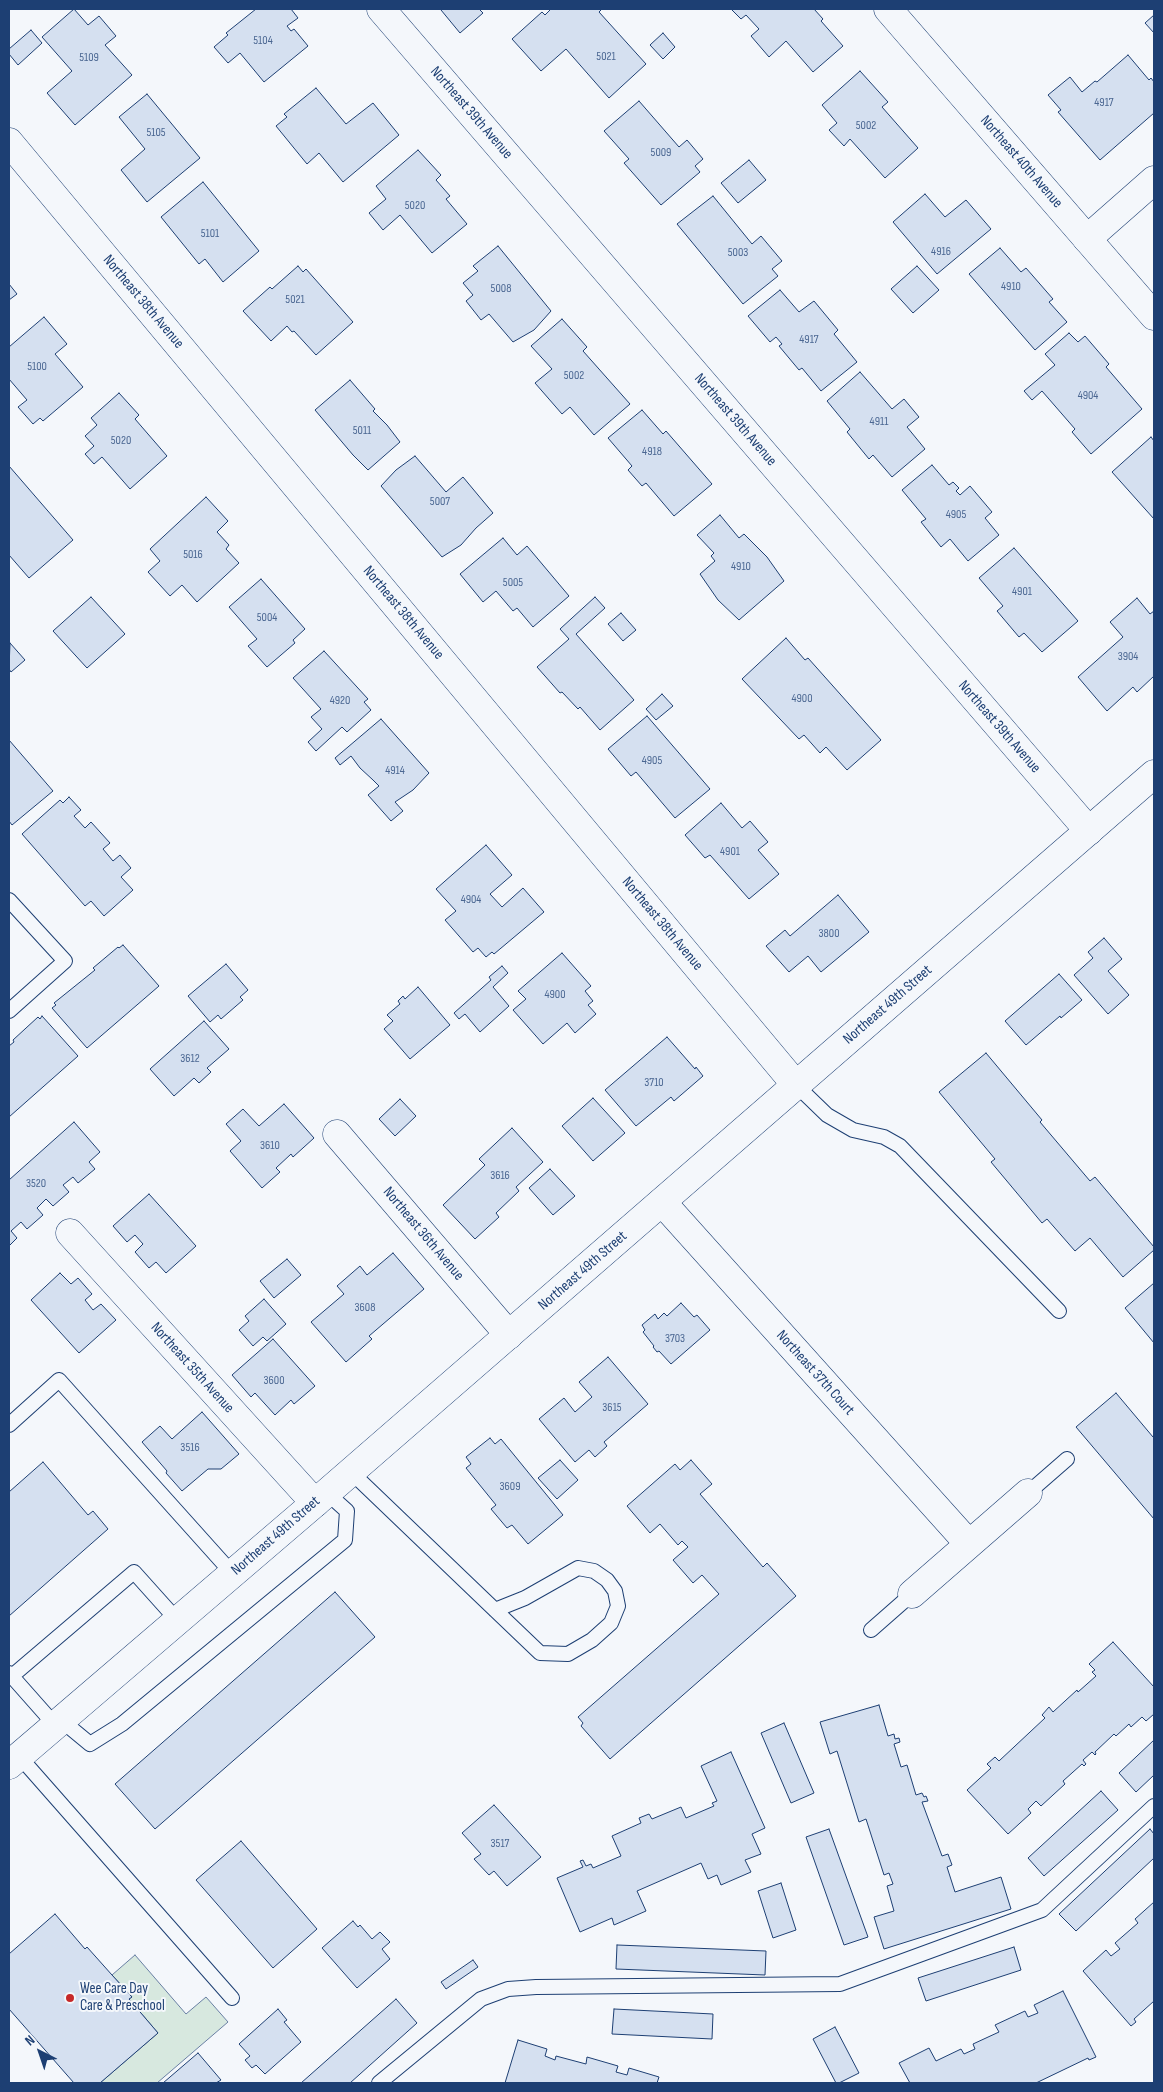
<!DOCTYPE html>
<style>
body{margin:0}
#map{position:relative;width:1163px;height:2092px;overflow:hidden;background:#f4f7fb;font-family:"Sofia Sans Condensed",sans-serif}
canvas{display:block}
.frame{position:absolute;inset:0;border:10px solid #1d3f73;pointer-events:none}
.north{position:absolute;left:15px;top:2027px;width:50px;height:50px;-webkit-text-stroke:4px #f4f7fb;paint-order:stroke;rotate:319deg;font-size:14px;font-weight:700;line-height:20px;text-align:center;color:#1d3f73}
.north::after{content:'';display:block;margin:auto;width:18px;height:22px;background:#1d3f73;clip-path:polygon(50% 0,100% 100%,50% 72%,0 100%)}
</style>
<div id="map">
<canvas width="1163" height="2092"></canvas>
<div class="frame"></div>
<div class="north">N</div>
</div>
<script>
const g = document.querySelector('canvas').getContext('2d');
g.lineJoin = 'round';
function paint(path, color) {
  g.fillStyle = color;
  g.fill(path, 'evenodd');
}
function poly(rows) {
  const path = new Path2D();
  for (const r of rows) {
    path.moveTo(r[0], r[1]);
    for (let i = 2; i < r.length; i += 2) path.lineTo(r[i], r[i + 1]);
  }
  return path;
}
function trace(path, color, width, dash) {
  g.strokeStyle = color;
  g.lineWidth = width;
  g.lineCap = dash ? 'butt' : 'round';
  g.setLineDash(dash || []);
  g.stroke(path);
}
function drawText(font, color, halo, rows, align = 'center') {
  g.font = font + ' "Sofia Sans Condensed",sans-serif';
  g.lineWidth = 4;
  g.setLineDash([]);
  g.textBaseline = 'middle';
  g.strokeStyle = halo;
  g.fillStyle = color;
  for (const [text, x, y, turn = 0] of rows) {
    g.save();
    g.translate(x, y);
    g.rotate((+turn || 0) * Math.PI / 180);
    g.textAlign = isNaN(turn) ? turn : align;
    if (halo) g.strokeText(text, 0, 0);
    g.fillText(text, 0, 0);
    g.restore();
  }
}
const green = poly([
 [135,1955,186,2014,206,1997,228,2022,157,2083,100,2083,158,2033,129,1999,132,1997,112,1975,135,1955]
]);
paint(green, '#d7e8df');
trace(green, '#687fa3', 1);
const building = poly([
 [74,9,88,25,99,16,116,36,105,45,132,75,75,125,47,93,72,71,42,37,74,9],
 [256,9,291,9,298,18,287,26,291,31,294,29,308,46,264,82,240,53,228,63,214,47,228,35,226,33,256,9],
 [442,9,479,9,483,13,460,33,441,10,442,9],
 [551,9,602,9,599,12,646,64,609,98,566,49,541,71,512,39,542,12,545,15,551,9],
 [731,9,814,9,823,19,821,21,843,46,813,72,786,41,769,57,751,36,759,29,746,15,741,19,731,9],
 [1154,15,1154,33,1145,23,1154,15],
 [31,30,42,43,18,65,9,54,9,49,31,30],
 [663,33,675,47,663,59,650,45,663,33],
 [1128,55,1149,80,1151,78,1154,82,1154,113,1100,160,1058,112,1061,110,1048,95,1070,77,1082,92,1095,81,1097,82,1128,55],
 [860,71,888,102,882,107,918,148,885,178,850,139,844,146,829,130,837,123,822,105,860,71],
 [316,88,346,124,373,103,399,135,343,182,319,153,307,164,276,126,287,117,284,114,316,88],
 [147,94,200,158,147,202,121,170,145,149,119,117,147,94],
 [639,101,679,147,687,140,703,159,695,166,700,172,661,205,624,163,629,159,604,131,639,101],
 [418,150,441,175,436,180,450,196,446,199,467,224,432,253,400,215,383,230,369,213,386,199,376,186,418,150],
 [749,160,766,180,738,203,721,183,749,160],
 [203,182,259,251,223,282,205,259,199,264,161,217,203,182],
 [925,194,945,217,966,200,991,229,937,274,893,222,925,194],
 [713,196,752,244,761,236,782,261,772,269,778,276,743,304,677,224,713,196],
 [498,246,551,311,534,330,513,342,489,314,481,320,466,301,473,295,463,283,478,271,473,266,498,246],
 [1000,248,1021,272,1026,268,1053,299,1049,302,1067,322,1035,350,969,274,1000,248],
 [298,266,303,272,306,269,353,322,316,355,294,331,292,332,287,326,271,341,243,311,270,287,272,289,298,266],
 [917,266,939,290,913,313,891,289,917,266],
 [9,284,17,294,9,300,9,284],
 [780,290,799,312,814,301,838,330,834,334,857,362,821,391,802,368,799,370,779,346,782,344,776,337,770,342,748,316,780,290],
 [44,317,67,344,55,354,83,387,43,421,40,418,33,424,18,407,27,400,9,379,9,347,44,317],
 [562,319,587,347,583,351,630,404,594,435,570,407,562,414,535,383,552,369,531,346,562,319],
 [1069,333,1078,342,1085,336,1109,364,1106,367,1142,409,1091,454,1072,432,1075,429,1042,391,1032,400,1024,391,1055,365,1045,354,1069,333],
 [860,372,892,409,904,399,919,417,907,427,925,449,892,477,873,455,869,459,847,432,850,429,827,401,860,372],
 [350,380,375,409,373,411,387,425,400,442,368,470,353,455,315,410,350,380],
 [119,393,139,415,135,419,167,456,130,489,102,457,94,464,85,454,94,446,85,436,97,425,91,418,119,393],
 [642,410,663,434,666,431,712,484,674,516,646,483,642,486,628,470,632,466,608,438,642,410],
 [1151,437,1154,441,1154,519,1112,472,1151,437],
 [415,456,446,492,463,477,493,513,476,528,461,545,442,557,381,486,396,470,415,456],
 [932,465,949,485,953,482,959,488,956,491,960,495,970,486,992,512,985,518,999,535,968,561,950,539,941,547,921,522,926,519,902,490,932,465],
 [9,466,73,540,29,578,9,555,9,466],
 [206,497,228,521,217,532,229,545,226,549,239,563,197,602,182,585,170,596,148,572,160,561,150,549,206,497],
 [720,515,739,538,744,534,767,557,784,581,739,620,718,600,700,574,715,561,711,556,714,553,697,535,720,515],
 [503,538,517,555,527,546,569,596,533,627,517,608,513,611,496,591,483,602,460,574,503,538],
 [1014,548,1078,621,1042,652,1024,633,1019,637,997,611,1003,606,979,578,1014,548],
 [261,579,305,629,293,640,295,643,267,667,248,646,257,639,229,607,261,579],
 [91,597,125,634,87,668,53,631,91,597],
 [595,597,605,608,576,634,634,700,600,730,580,707,578,709,562,692,560,693,537,667,569,639,560,629,595,597],
 [1137,598,1150,614,1154,611,1154,676,1137,692,1133,687,1107,711,1078,677,1123,637,1110,622,1137,598],
 [621,613,636,630,623,641,608,624,621,613],
 [786,638,805,660,808,658,881,740,847,770,826,747,820,753,804,735,799,739,742,679,786,638],
 [10,643,25,660,11,672,9,669,10,643],
 [324,651,368,699,364,702,371,710,347,732,342,727,316,751,308,742,322,729,311,717,321,709,293,678,324,651],
 [662,694,673,706,656,720,646,709,662,694],
 [647,716,710,789,675,818,636,772,631,776,608,749,647,716],
 [381,719,429,773,413,790,395,802,403,811,391,821,368,795,379,786,373,780,360,768,351,756,340,765,335,758,381,719],
 [9,740,53,791,12,825,9,821,9,740],
 [69,797,81,810,74,816,85,828,91,822,110,843,103,849,113,861,120,855,131,868,121,877,133,890,104,916,91,901,85,906,22,834,60,800,63,803,69,797],
 [721,803,742,828,750,821,768,842,758,850,779,874,749,899,710,855,705,858,685,835,721,803],
 [486,845,512,875,490,894,502,907,523,888,544,912,494,954,492,952,486,957,478,948,473,952,445,920,456,911,436,889,486,845],
 [838,895,869,932,821,972,808,956,789,972,766,946,785,930,790,936,838,895],
 [1104,938,1122,959,1108,971,1129,995,1108,1014,1074,975,1093,958,1088,952,1104,938],
 [123,945,159,986,87,1048,52,1008,56,1005,54,1003,95,970,93,968,118,947,119,948,123,945],
 [562,953,591,986,585,991,593,1001,588,1005,596,1014,575,1033,567,1023,543,1044,513,1010,526,999,518,991,562,953],
 [226,964,248,990,240,997,243,1000,221,1019,218,1015,210,1022,188,996,226,964],
 [502,966,508,973,493,987,509,1006,480,1032,465,1014,459,1019,454,1013,491,980,489,977,502,966],
 [1059,974,1082,1000,1061,1018,1060,1016,1026,1045,1005,1021,1059,974],
 [418,987,450,1025,410,1059,384,1029,393,1021,387,1015,400,1004,398,1001,403,996,405,999,418,987],
 [42,1016,78,1056,9,1117,9,1046,14,1042,13,1040,38,1017,40,1019,42,1016],
 [204,1021,229,1049,207,1068,211,1072,199,1083,194,1078,174,1096,150,1069,204,1021],
 [667,1037,695,1069,696,1067,703,1076,674,1101,671,1097,636,1126,605,1090,667,1037],
 [986,1053,1042,1120,1040,1122,1090,1181,1095,1177,1154,1247,1154,1250,1123,1277,1090,1238,1075,1251,1047,1219,1042,1223,991,1162,995,1159,939,1092,986,1053],
 [593,1098,625,1133,593,1161,562,1126,593,1098],
 [400,1099,416,1116,395,1136,379,1119,400,1099],
 [284,1104,314,1138,293,1157,291,1154,276,1168,280,1172,262,1188,230,1151,241,1141,226,1124,243,1109,259,1126,284,1104],
 [74,1122,100,1152,89,1162,95,1169,78,1183,73,1177,63,1185,69,1192,53,1206,46,1199,37,1208,43,1215,27,1229,21,1222,11,1231,17,1238,9,1246,9,1180,74,1122],
 [512,1128,543,1162,516,1187,519,1191,496,1213,499,1217,475,1239,443,1205,485,1165,479,1159,512,1128],
 [550,1169,575,1196,553,1215,529,1188,550,1169],
 [149,1194,196,1246,166,1273,156,1262,149,1268,135,1252,143,1244,135,1235,127,1242,113,1226,149,1194],
 [393,1253,424,1289,369,1336,372,1339,346,1362,311,1322,344,1294,337,1286,360,1266,367,1275,393,1253],
 [287,1259,301,1275,274,1298,260,1281,287,1259],
 [60,1273,71,1284,78,1278,92,1294,85,1300,93,1310,101,1304,116,1320,79,1353,31,1300,60,1273],
 [1154,1283,1154,1343,1125,1308,1154,1283],
 [264,1299,286,1324,267,1341,263,1337,253,1346,239,1330,249,1321,245,1316,264,1299],
 [681,1303,694,1317,697,1315,710,1330,671,1364,659,1351,657,1352,653,1347,654,1346,643,1332,645,1330,642,1325,655,1314,658,1319,664,1313,667,1316,681,1303],
 [273,1339,315,1386,294,1404,291,1400,275,1415,255,1393,251,1397,232,1375,273,1339],
 [608,1357,648,1404,604,1442,607,1446,595,1457,589,1450,575,1462,539,1419,564,1398,575,1412,592,1397,579,1382,608,1357],
 [1116,1393,1153,1437,1154,1436,1154,1519,1076,1427,1116,1393],
 [202,1412,239,1454,221,1469,208,1469,182,1491,166,1473,167,1471,142,1442,160,1426,172,1439,202,1412],
 [490,1438,495,1444,501,1439,563,1515,528,1544,512,1525,507,1528,491,1509,496,1505,466,1468,471,1464,466,1457,490,1438],
 [560,1460,578,1480,557,1499,538,1478,560,1460],
 [691,1460,712,1484,700,1494,763,1567,767,1563,796,1596,610,1759,581,1726,583,1723,578,1717,719,1594,702,1575,693,1583,673,1560,688,1547,682,1541,678,1545,660,1524,650,1533,627,1506,675,1464,680,1470,691,1460],
 [43,1462,88,1515,93,1511,108,1529,9,1616,9,1492,43,1462],
 [335,1592,375,1637,155,1829,115,1784,335,1592],
 [1113,1642,1154,1687,1154,1714,1146,1721,1142,1717,1131,1727,1129,1724,1116,1736,1114,1734,1095,1752,1096,1754,1095,1755,1092,1752,1083,1760,1086,1764,1084,1766,1082,1764,1063,1781,1065,1784,1041,1806,1036,1801,1028,1809,1031,1813,1008,1834,967,1790,991,1768,987,1764,995,1757,999,1761,1045,1718,1042,1715,1049,1707,1053,1712,1077,1690,1078,1692,1096,1676,1092,1672,1095,1670,1089,1664,1113,1642],
 [879,1705,888,1736,894,1734,895,1739,899,1738,900,1742,894,1744,901,1767,907,1765,916,1795,922,1793,924,1797,926,1796,928,1801,922,1802,942,1856,948,1854,952,1865,947,1867,955,1892,1001,1877,1011,1909,884,1949,874,1917,894,1911,887,1886,893,1884,889,1873,884,1875,866,1819,859,1822,837,1751,830,1754,820,1722,879,1705],
 [784,1723,814,1793,791,1803,761,1733,784,1723],
 [1154,1740,1154,1775,1136,1792,1119,1773,1154,1740],
 [731,1752,765,1828,752,1834,761,1854,745,1860,751,1872,721,1885,717,1875,708,1879,701,1863,637,1891,646,1911,614,1925,612,1918,580,1932,557,1878,583,1867,580,1861,583,1860,586,1866,591,1864,593,1868,621,1856,612,1836,641,1823,639,1818,649,1814,652,1819,681,1807,686,1818,714,1806,712,1803,717,1801,701,1766,731,1752],
 [1101,1791,1118,1810,1044,1876,1028,1858,1101,1791],
 [494,1805,541,1857,507,1886,494,1871,489,1875,474,1859,481,1854,462,1833,494,1805],
 [829,1829,868,1937,844,1945,806,1837,829,1829],
 [1150,1829,1154,1834,1154,1858,1076,1931,1059,1914,1150,1829],
 [241,1841,317,1929,273,1968,196,1880,241,1841],
 [781,1883,796,1930,773,1938,758,1891,781,1883],
 [1154,1902,1154,2001,1134,2019,1136,2022,1131,2026,1083,1971,1106,1950,1111,1956,1120,1949,1115,1943,1138,1923,1135,1919,1154,1902],
 [55,1914,85,1949,87,1947,112,1975,132,1997,129,1999,158,2033,100,2083,74,2083,9,2009,9,1954,55,1914],
 [353,1921,358,1927,360,1925,372,1939,380,1932,390,1942,382,1949,390,1959,357,1988,322,1948,353,1921],
 [617,1945,766,1951,765,1975,616,1969,617,1945],
 [1014,1947,1021,1970,926,2001,918,1978,1014,1947],
 [473,1960,478,1967,446,1989,441,1982,473,1960],
 [1063,1991,1096,2057,1089,2060,1088,2058,1036,2083,910,2083,899,2063,929,2048,936,2061,961,2049,964,2054,975,2049,973,2044,999,2032,995,2025,1025,2011,1028,2017,1038,2013,1034,2005,1063,1991],
 [396,1999,417,2023,350,2083,301,2083,396,1999],
 [278,2009,287,2020,284,2022,301,2042,265,2074,256,2065,252,2068,245,2060,250,2056,239,2044,278,2009],
 [614,2009,713,2014,712,2039,612,2034,614,2009],
 [835,2027,859,2073,839,2083,836,2083,813,2039,835,2027],
 [518,2040,547,2049,545,2056,555,2060,556,2056,586,2064,587,2057,618,2066,616,2072,627,2075,629,2068,659,2077,657,2083,505,2083,518,2040],
 [198,2053,221,2080,216,2083,163,2083,198,2053]
]);
paint(building, '#d5e0f0');
trace(building, '#1d3f73', 1);
const service = poly([
 [9,900,65,961,9,1011],
 [796,1085,827,1115,853,1130,884,1137,900,1146,1059,1311],
 [9,1425,59,1380,232,1573],
 [351,1472,495,1610,540,1653,568,1654,592,1640,611,1623,618,1606,615,1591,607,1580,594,1571,578,1568,525,1598,495,1610],
 [1028,1493,1067,1459],
 [871,1630,912,1594],
 [9,1673,55,1725],
 [12,1676,134,1572,177,1620],
 [61,1720,90,1744,122,1724,345,1540,347,1511,327,1493],
 [19,1756,232,1998],
 [379,2083,481,1999,508,1989,536,1987,840,1984,1042,1910,1154,1806]
]);
const minor = poly([
 [381,9,1089,831],
 [9,142,796,1085],
 [1087,239,1154,180],
 [337,1134,509,1335],
 [662,1202,969,1544],
 [70,1233,315,1503],
 [912,1594,1028,1493]
]);
const tertiary = poly([
 [888,9,1154,316],
 [9,1765,315,1503,1154,774]
]);
trace(service, '#1d3f73', 16);
trace(minor, '#1d3f73', 29);
trace(tertiary, '#1d3f73', 29);
trace(service, '#f4f7fb', 14);
trace(minor, '#f4f7fb', 28);
trace(tertiary, '#f4f7fb', 28);
for (const [x, y, r, color] of [
 [70,1998,5,"#c62828"]
]) {
  const dot = new Path2D();
  dot.arc(x, y, r, 0, 2 * Math.PI);
  g.fillStyle = color;
  g.fill(dot);
  trace(dot, '#f4f7fb', 2);
}
drawText('12px', '#4b6792', null, [
 ["5104",263,41],
 ["5021",606,57],
 ["5109",89,58],
 ["4917",1104,103],
 ["5002",866,126],
 ["5105",156,133],
 ["5009",661,153],
 ["5020",415,206],
 ["5101",210,234],
 ["4916",941,252],
 ["5003",738,253],
 ["4910",1011,287],
 ["5008",501,289],
 ["5021",295,300],
 ["4917",809,340],
 ["5100",37,367],
 ["5002",574,376],
 ["4904",1088,396],
 ["4911",879,422],
 ["5011",362,431],
 ["5020",121,441],
 ["4918",652,452],
 ["5007",440,502],
 ["4905",956,515],
 ["5016",193,555],
 ["4910",741,567],
 ["5005",513,583],
 ["4901",1022,592],
 ["5004",267,618],
 ["3904",1128,657],
 ["4900",802,699],
 ["4920",340,701],
 ["4905",652,761],
 ["4914",395,771],
 ["4901",730,852],
 ["4904",471,900],
 ["3800",829,934],
 ["4900",555,995],
 ["3612",190,1059],
 ["3710",654,1083],
 ["3610",270,1146],
 ["3616",500,1176],
 ["3520",36,1184],
 ["3608",365,1308],
 ["3703",675,1339],
 ["3600",274,1381],
 ["3615",612,1408],
 ["3516",190,1448],
 ["3609",510,1487],
 ["3517",500,1844]
]);
drawText('15px', '#1d3f73', '#f4f7fb', [
 ["Northeast 39th Avenue",471,113,49],
 ["Northeast 40th Avenue",1021,162,49],
 ["Northeast 38th Avenue",143,302,50],
 ["Northeast 39th Avenue",735,420,49],
 ["Northeast 38th Avenue",403,613,50],
 ["Northeast 39th Avenue",999,727,49],
 ["Northeast 38th Avenue",662,924,50],
 ["Northeast 49th Street",888,1005,-41],
 ["Northeast 36th Avenue",423,1234,50],
 ["Northeast 49th Street",583,1271,-41],
 ["Northeast 35th Avenue",192,1368,48],
 ["Northeast 37th Court",815,1373,48],
 ["Northeast 49th Street",276,1536,-41]
]);
drawText('15px', '#1d3f73', '#f4f7fb', [
 ["Wee Care Day",80,1989],
 ["Care & Preschool",80,2006]
], 'left');
</script>
